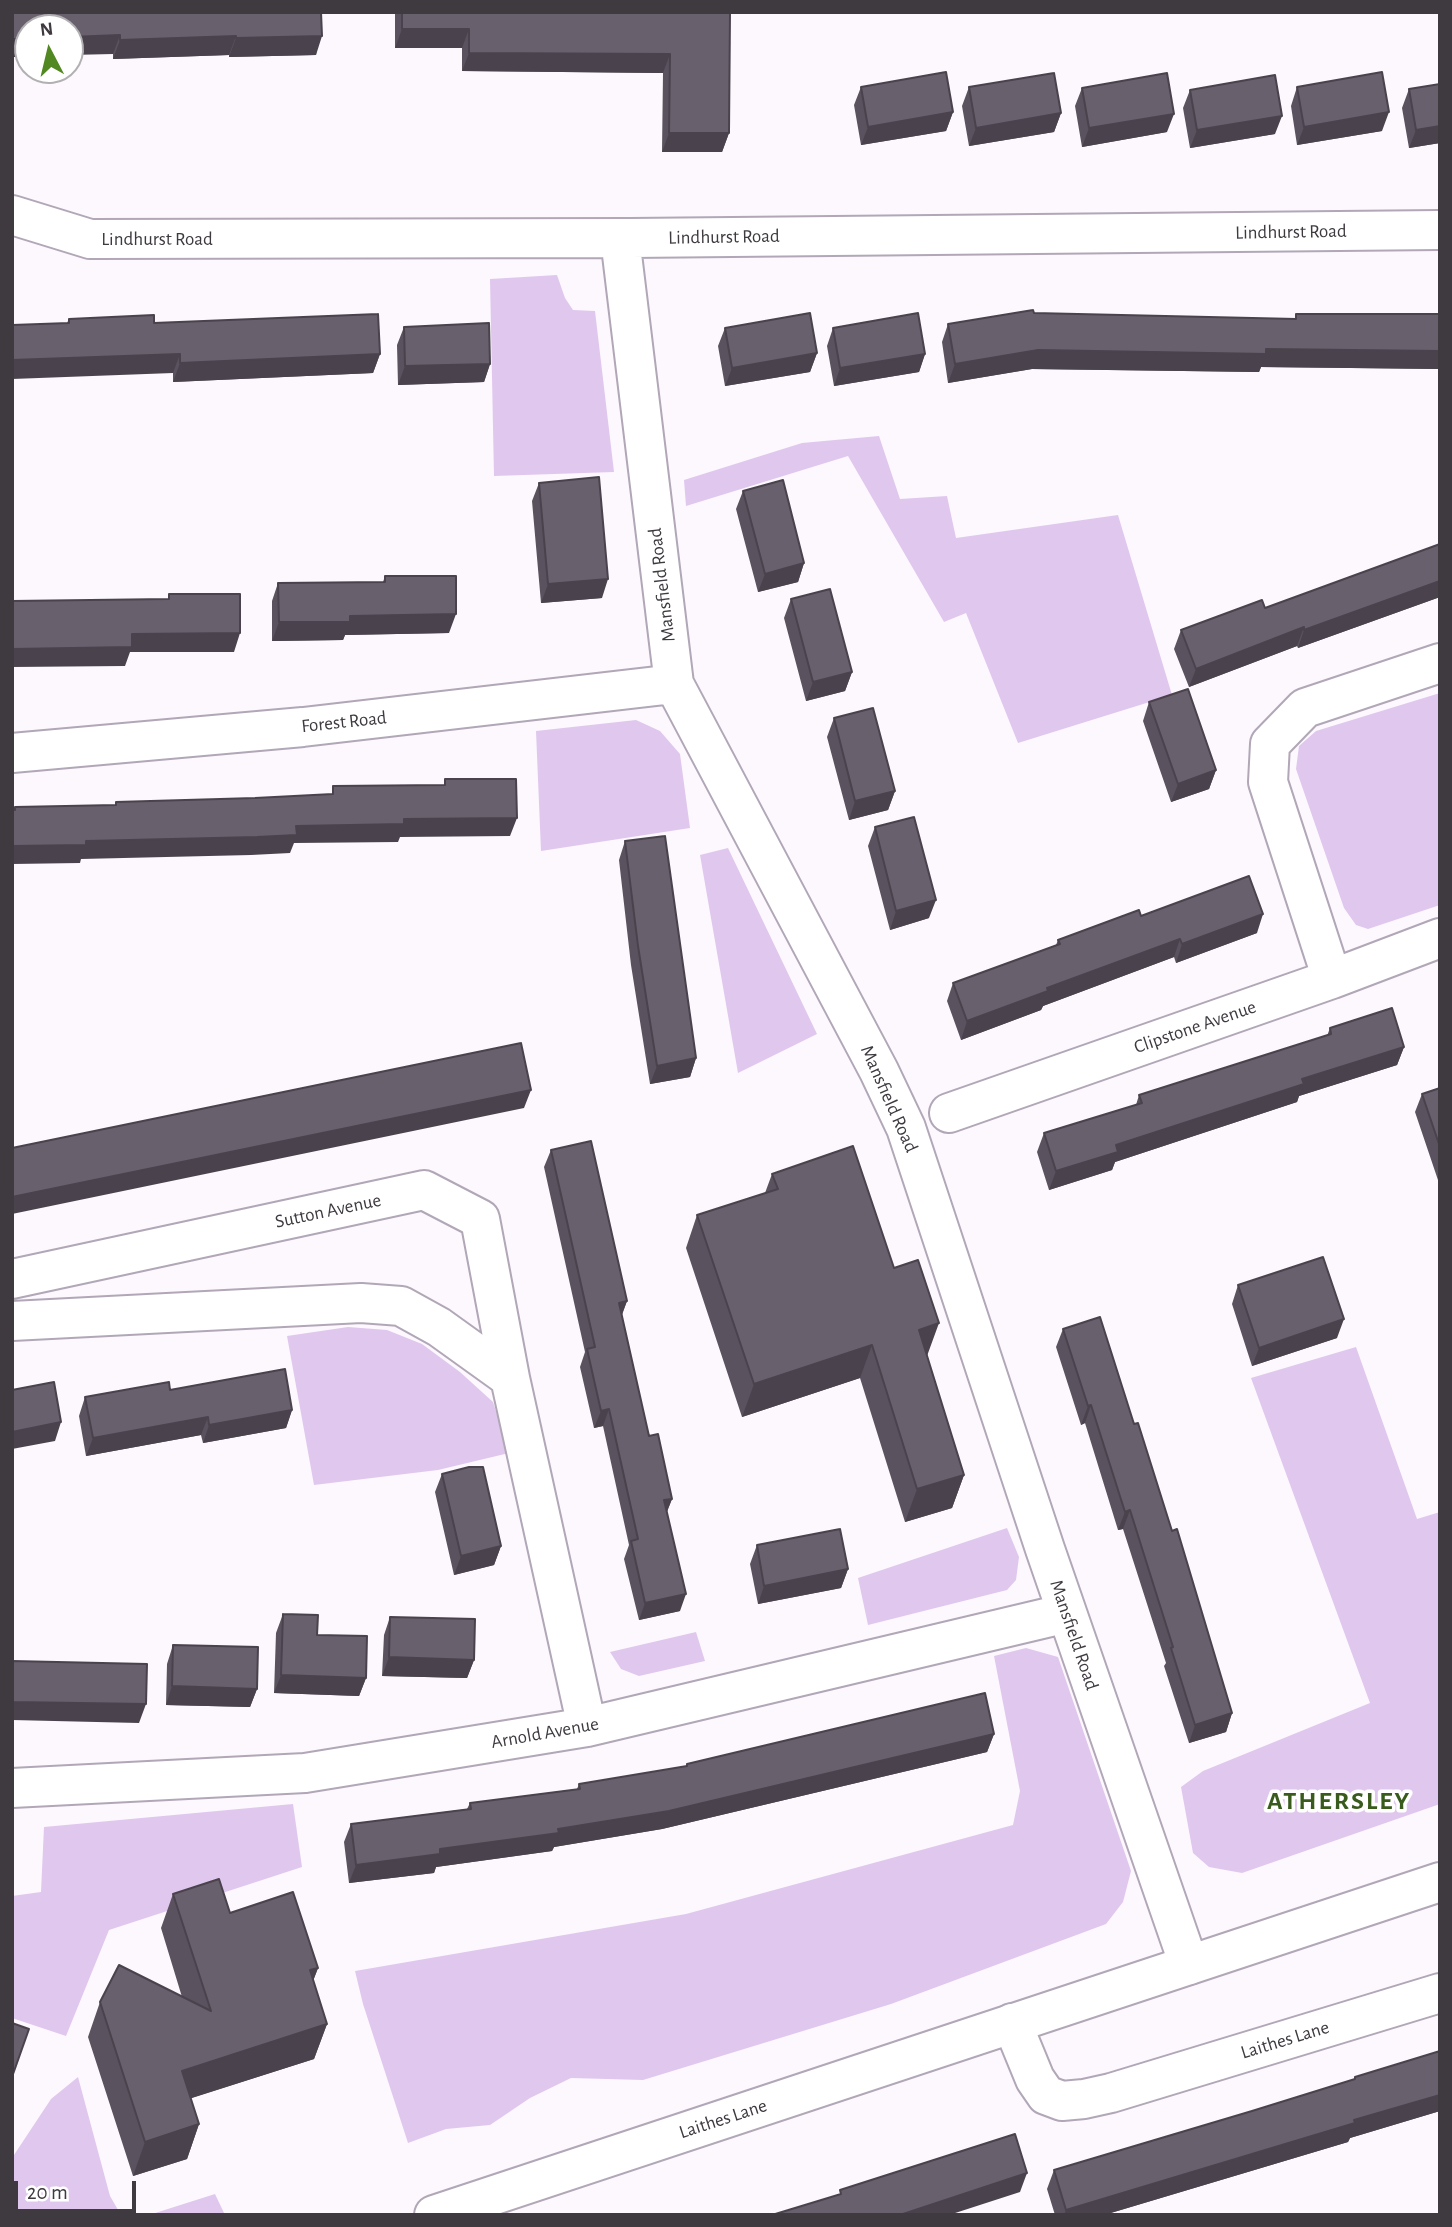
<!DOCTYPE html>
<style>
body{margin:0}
#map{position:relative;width:1452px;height:2227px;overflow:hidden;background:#fcf8fe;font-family:"Alegreya Sans",sans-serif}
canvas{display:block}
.frame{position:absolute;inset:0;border:14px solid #3e3a40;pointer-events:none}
.north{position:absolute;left:14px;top:14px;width:70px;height:70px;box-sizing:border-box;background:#fff;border:2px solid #b2b0b3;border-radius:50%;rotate:353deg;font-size:19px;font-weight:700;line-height:28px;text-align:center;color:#3e3a40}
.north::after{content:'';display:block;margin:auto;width:24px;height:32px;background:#528821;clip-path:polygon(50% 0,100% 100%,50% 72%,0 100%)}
.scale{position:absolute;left:14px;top:2181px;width:122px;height:32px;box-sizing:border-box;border:4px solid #3e3a40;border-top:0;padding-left:9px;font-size:21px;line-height:24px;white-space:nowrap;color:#3e3a40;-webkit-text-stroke:5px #fff;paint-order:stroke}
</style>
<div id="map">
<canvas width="1452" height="2227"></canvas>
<div class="frame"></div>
<div class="north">N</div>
<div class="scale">20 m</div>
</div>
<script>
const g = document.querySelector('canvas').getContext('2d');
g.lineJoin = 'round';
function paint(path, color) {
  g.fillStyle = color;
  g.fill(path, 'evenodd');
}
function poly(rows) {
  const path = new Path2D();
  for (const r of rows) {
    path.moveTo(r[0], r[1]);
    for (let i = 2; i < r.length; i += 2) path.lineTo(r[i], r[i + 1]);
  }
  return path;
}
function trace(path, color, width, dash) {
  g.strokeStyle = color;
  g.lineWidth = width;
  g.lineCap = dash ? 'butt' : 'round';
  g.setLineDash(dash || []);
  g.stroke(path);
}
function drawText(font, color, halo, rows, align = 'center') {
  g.font = font + ' "Alegreya Sans",sans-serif';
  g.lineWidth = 7;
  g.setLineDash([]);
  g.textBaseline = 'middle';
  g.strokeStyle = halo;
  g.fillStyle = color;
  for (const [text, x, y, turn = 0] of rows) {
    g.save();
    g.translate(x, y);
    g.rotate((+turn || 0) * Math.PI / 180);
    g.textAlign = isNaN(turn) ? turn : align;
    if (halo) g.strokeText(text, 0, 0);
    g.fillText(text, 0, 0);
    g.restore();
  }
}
paint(poly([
 [557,275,565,298,573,310,595,311,614,472,494,476,490,279],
 [879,436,900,499,947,496,956,538,1118,515,1172,695,1018,743,966,613,944,622,848,456,686,506,684,480,802,443],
 [1440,693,1440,905,1368,929,1356,925,1344,908,1296,769,1299,746,1316,731],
 [636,720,660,731,680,754,690,828,541,851,536,731],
 [728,848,817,1034,738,1073,700,855],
 [348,1327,387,1330,422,1344,460,1372,493,1402,509,1453,438,1470,314,1485,287,1336],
 [1356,1347,1417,1519,1440,1512,1440,1804,1242,1873,1209,1867,1193,1853,1181,1787,1203,1771,1370,1703,1251,1378],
 [1007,1528,1019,1557,1016,1580,1007,1590,868,1625,858,1578],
 [696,1632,705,1661,639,1676,621,1669,610,1652],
 [1026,1648,1058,1657,1131,1871,1123,1902,1106,1924,891,2004,643,2080,571,2078,530,2098,490,2125,446,2129,408,2143,363,2004,355,1971,686,1914,1013,1825,1020,1791,994,1656],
 [293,1804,302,1867,109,1930,66,2036,12,2018,12,1896,41,1892,44,1827],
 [78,2077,110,2196,121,2215,12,2215,12,2158,51,2099],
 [215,2194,225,2215,149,2215]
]), '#e0c7ee');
const minor = poly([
 [12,215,90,239,631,238,1440,230],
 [620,238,674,684,879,1071,906,1128,1045,1549,1189,1965],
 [12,753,303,727,674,684],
 [1332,979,1268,782,1270,744,1305,708,1440,663],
 [949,1113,1332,979,1440,938],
 [12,1279,424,1190,480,1219,510,1378],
 [12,1321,361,1303,401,1306,439,1327,510,1378,587,1727],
 [12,1788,305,1773,587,1727,1067,1613],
 [1012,2023,1035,2079,1046,2095,1062,2101,1084,2099,1111,2093,1440,1993]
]);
const major = poly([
 [434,2215,1440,1882]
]);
trace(minor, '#b1a7b7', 42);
trace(major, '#b1a7b7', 42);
trace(minor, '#fff', 38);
trace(major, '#fff', 38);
paint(poly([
 [12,12,321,12,316,55,229,57,229,55,113,59,113,54],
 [395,12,730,12,729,133,722,152,662,152,663,73,462,71,462,48,395,48],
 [1440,84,1440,143,1409,148,1402,108,1409,89],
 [861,87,953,112,946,131,861,145,854,105],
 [969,87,1061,113,1054,132,969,146,962,106],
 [1297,87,1382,131,1297,145,1291,106],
 [1082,88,1167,132,1082,147,1075,106],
 [1190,90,1275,134,1190,148,1183,108],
 [1034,313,1295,319,1296,314,1440,314,1440,369,1261,367,1259,372,1032,369,948,383,942,342,948,324],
 [69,319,154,323,380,354,373,373,173,382,173,373,67,323],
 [404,327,490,364,484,382,398,385,397,345],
 [725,328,817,353,810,372,725,386,718,346],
 [833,328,925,354,919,372,834,386,827,346],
 [539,483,602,598,541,603,532,501],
 [743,491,804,563,798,582,758,592,736,509],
 [1440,544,1440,597,1298,648,1297,646,1189,687,1174,649,1181,630,1265,608],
 [385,576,449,633,345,635,343,640,272,641,272,601,278,583,383,582],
 [791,599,852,672,845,691,806,701,784,618],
 [1149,702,1216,770,1209,789,1171,802,1143,721],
 [834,718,895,791,888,810,849,820,827,737],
 [875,827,929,918,890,930,868,846],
 [625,841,696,1058,690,1077,650,1084,631,965,619,860],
 [1141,916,1257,933,1176,963,1174,957,1043,1006,1041,1010,961,1040,947,1001,953,983,1056,945,1058,940],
 [1330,1028,1404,1047,1397,1065,1299,1096,1297,1102,1115,1162,1112,1170,1049,1190,1037,1152,1044,1133,1136,1105,1139,1095,1327,1036],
 [1440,1088,1440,1186,1415,1112,1422,1094],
 [551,1150,627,1301,622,1315,649,1436,672,1499,667,1512,680,1611,639,1620,624,1559,629,1545,603,1426,594,1428,580,1367,585,1352,544,1167],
 [772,1174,894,1268,927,1356,964,1475,952,1508,905,1522,860,1378,742,1417,686,1248,697,1215,765,1193],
 [1238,1285,1337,1338,1252,1366,1232,1304],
 [1063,1329,1134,1424,1172,1531,1232,1713,1226,1732,1189,1743,1164,1666,1166,1663,1123,1529,1118,1530,1085,1423,1081,1425,1056,1347],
 [170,1390,292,1410,286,1428,203,1443,201,1435,86,1456,79,1416,85,1397],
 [442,1474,501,1546,494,1565,454,1575,435,1492],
 [757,1545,848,1569,841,1588,758,1604,750,1564],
 [283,1614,317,1635,366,1678,359,1696,274,1693,276,1633],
 [390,1617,474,1660,467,1678,382,1676,384,1635],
 [173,1645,257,1689,250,1707,166,1705,167,1664],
 [994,1734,987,1752,662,1829,554,1847,552,1851,436,1867,434,1873,349,1883,344,1842,351,1824,467,1809,470,1803,577,1789,579,1784,686,1766,687,1764],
 [173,1894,230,1913,318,1968,313,1981,327,2024,314,2059,191,2098,199,2124,187,2159,133,2176,88,2037,100,2002,182,1997,161,1928],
 [1440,2051,1440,2111,1350,2138,1348,2142,1104,2215,1055,2215,1047,2189,1054,2170,1252,2111,1354,2080,1355,2077]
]), '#5a535f');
paint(poly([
 [402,29,469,29,462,48,395,48],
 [120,35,113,54,70,55,70,37],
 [236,36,229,55,113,59,120,40],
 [322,36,316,55,229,57,236,38],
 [12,39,28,39,28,57,12,57],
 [469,53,670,54,663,73,462,71],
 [953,112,946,131,861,145,868,127],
 [1389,112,1382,131,1297,145,1304,127],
 [1061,113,1054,132,969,146,976,128],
 [1174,114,1167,132,1082,147,1089,128],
 [1282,116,1275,134,1190,148,1197,130],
 [1440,126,1440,143,1409,148,1416,130],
 [669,133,729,133,722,152,662,152],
 [1266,349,1440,351,1440,369,1261,367,1259,372,1032,369,948,383,955,364,1038,350],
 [817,353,810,372,725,386,732,368],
 [180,354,173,373,12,379,12,360],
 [380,354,373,373,173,382,180,363],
 [925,354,919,372,834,386,840,368],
 [490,364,484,382,398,385,405,366],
 [804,563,798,582,758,592,765,574],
 [608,579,602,598,541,603,548,584],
 [1440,581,1440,597,1298,648,1304,630],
 [456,614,449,633,345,635,343,640,272,641,279,622,350,616],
 [1304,627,1297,646,1189,687,1196,669],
 [240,633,234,652,130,652,125,666,12,667,12,649,132,634],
 [852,672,845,691,806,701,813,682],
 [1216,770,1209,789,1171,802,1178,784],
 [895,791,888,810,849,820,855,801],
 [517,818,510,836,400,837,398,842,294,843,290,853,251,855,81,859,80,863,12,864,12,846,404,819],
 [936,900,929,918,890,930,896,911],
 [1263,914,1257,933,1176,963,1182,944],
 [1180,939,1174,957,1043,1006,1041,1010,961,1040,967,1021,1047,988],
 [1404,1047,1397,1065,1299,1096,1297,1102,1115,1162,1112,1170,1049,1190,1056,1171,1116,1145,1302,1079],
 [696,1058,690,1077,650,1084,657,1066],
 [531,1090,524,1108,12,1214,12,1197],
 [627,1301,620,1319,619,1303],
 [1344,1319,1337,1338,1252,1366,1259,1348],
 [939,1323,927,1356,919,1330],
 [872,1345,860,1378,742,1417,754,1384],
 [1091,1405,1085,1423,1081,1425,1088,1406],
 [609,1409,603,1426,594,1428,601,1411],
 [292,1410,286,1428,203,1443,209,1425],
 [208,1417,201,1435,86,1456,93,1438],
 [61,1422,55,1441,12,1449,12,1432],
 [964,1475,952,1508,905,1522,917,1489],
 [672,1499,665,1516,664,1500],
 [1130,1510,1123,1529,1118,1530,1125,1512],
 [501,1546,494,1565,454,1575,461,1556],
 [848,1569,841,1588,758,1604,764,1586],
 [686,1594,680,1611,639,1620,645,1603],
 [389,1657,474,1660,467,1678,382,1676],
 [281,1675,366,1678,359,1696,274,1693],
 [172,1686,257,1689,250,1707,166,1705],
 [12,1702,146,1704,139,1723,12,1720],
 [1232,1713,1226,1732,1189,1743,1195,1725],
 [994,1734,987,1752,662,1829,554,1847,552,1851,436,1867,434,1873,349,1883,356,1865,440,1849,558,1829],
 [318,1968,305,2002,310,1970],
 [327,2024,314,2059,170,2105,182,2071],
 [1440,2095,1440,2111,1350,2138,1348,2142,1104,2215,1064,2215,1066,2210,1354,2120],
 [199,2124,187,2159,133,2176,145,2142],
 [1027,2173,1020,2192,949,2215,900,2215]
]), '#4a434d');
const building = poly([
 [12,12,321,12,322,36,236,38,236,36,120,40,120,35,70,37,70,28,28,28,28,39,12,39,12,12],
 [402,12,730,12,729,133,669,133,670,54,469,53,469,29,402,29,402,12],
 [946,72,953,112,868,127,861,87,946,72],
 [1382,72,1389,112,1304,127,1297,87,1382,72],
 [1054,73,1061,113,976,128,969,87,1054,73],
 [1167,73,1174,114,1089,128,1082,88,1167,73],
 [1275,75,1282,116,1197,130,1190,90,1275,75],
 [1440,84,1440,126,1416,130,1409,89,1440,84],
 [1033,310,1034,313,1296,319,1296,314,1440,314,1440,351,1266,349,1266,354,1038,350,955,364,948,324,1033,310],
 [810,313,817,353,732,368,725,328,810,313],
 [918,313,925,354,840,368,833,328,918,313],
 [378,314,380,354,180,363,180,354,12,360,12,325,69,323,69,319,154,315,154,323,378,314],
 [489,323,490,364,405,366,404,327,489,323],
 [599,477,608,579,548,584,539,483,599,477],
 [783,480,804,563,765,574,743,491,783,480],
 [1440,544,1440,581,1304,630,1304,627,1196,669,1181,630,1262,600,1265,608,1440,544],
 [385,576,456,576,456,614,350,616,350,622,279,622,278,583,385,582,385,576],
 [830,589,852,672,813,682,791,599,830,589],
 [169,594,240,594,240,633,132,634,132,647,12,649,12,601,169,599,169,594],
 [1188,689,1216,770,1178,784,1149,702,1188,689],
 [873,708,895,791,855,801,834,718,873,708],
 [445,779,516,779,517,818,404,819,404,824,296,826,297,835,257,837,86,841,86,845,12,846,12,810,15,810,15,807,116,805,116,802,255,798,333,794,333,786,445,785,445,779],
 [914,817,936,900,896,911,875,827,914,817],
 [665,836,696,1058,657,1066,638,946,625,841,665,836],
 [1249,876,1263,914,1182,944,1180,939,1047,988,1048,991,967,1021,953,983,1060,944,1058,940,1139,910,1141,916,1249,876],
 [1392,1008,1404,1047,1302,1079,1304,1084,1116,1145,1118,1152,1056,1171,1044,1133,1142,1103,1139,1095,1331,1034,1330,1028,1392,1008],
 [521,1043,531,1090,12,1197,12,1148,521,1043],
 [1440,1088,1440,1147,1422,1094,1440,1088],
 [591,1141,627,1301,619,1303,649,1436,658,1434,672,1499,664,1500,686,1594,645,1603,631,1541,638,1539,609,1409,601,1411,587,1349,595,1347,551,1150,591,1141],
 [853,1146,894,1268,918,1260,939,1323,919,1330,964,1475,917,1489,872,1345,754,1384,697,1215,778,1189,772,1174,853,1146],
 [1323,1257,1344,1319,1259,1348,1238,1285,1323,1257],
 [1100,1317,1134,1424,1138,1423,1172,1531,1177,1529,1232,1713,1195,1725,1171,1648,1173,1647,1130,1510,1125,1512,1091,1405,1088,1406,1063,1329,1100,1317],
 [285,1369,292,1410,209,1425,208,1417,93,1438,85,1397,169,1382,170,1390,285,1369],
 [54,1382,61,1422,12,1432,12,1390,54,1382],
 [469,1467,483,1467,501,1546,461,1556,442,1474,469,1467],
 [840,1529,848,1569,764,1586,757,1545,840,1529],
 [283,1614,318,1615,317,1635,367,1636,366,1678,281,1675,283,1614],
 [390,1617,475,1619,474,1660,389,1657,390,1617],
 [173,1645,258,1647,257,1689,172,1686,173,1645],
 [12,1661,147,1664,146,1704,12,1702,12,1661],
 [985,1693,994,1734,669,1811,558,1829,559,1833,440,1849,440,1854,356,1865,351,1824,471,1809,470,1803,580,1789,579,1784,687,1766,687,1764,985,1693],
 [219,1879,230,1913,293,1892,318,1968,310,1970,327,2024,182,2071,199,2124,145,2142,100,2002,119,1965,211,2011,173,1894,219,1879],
 [12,2023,29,2029,12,2077,12,2023],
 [1440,2051,1440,2095,1354,2120,1355,2123,1066,2210,1054,2170,1252,2111,1355,2079,1355,2077,1440,2051],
 [1015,2134,1027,2173,900,2215,772,2215,841,2194,840,2190,1015,2134]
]);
paint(building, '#69606e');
trace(building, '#4a434d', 2);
drawText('19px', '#3e3a40', '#fff', [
 ["Lindhurst Road",1291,232,-1],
 ["Lindhurst Road",724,237,-1],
 ["Lindhurst Road",157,239],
 ["Mansfield Road",662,585,-97],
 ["Forest Road",344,722,-6],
 ["Clipstone Avenue",1195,1027,-19],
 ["Mansfield Road",889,1099,66],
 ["Sutton Avenue",328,1211,-12],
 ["Mansfield Road",1074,1635,71],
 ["Arnold Avenue",545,1733,-10],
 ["Laithes Lane",1285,2040,-17],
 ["Laithes Lane",723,2119,-18]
]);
g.letterSpacing = '2px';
drawText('bold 26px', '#395c1c', '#fff', [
 ["ATHERSLEY",1339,1801]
]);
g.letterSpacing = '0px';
</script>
